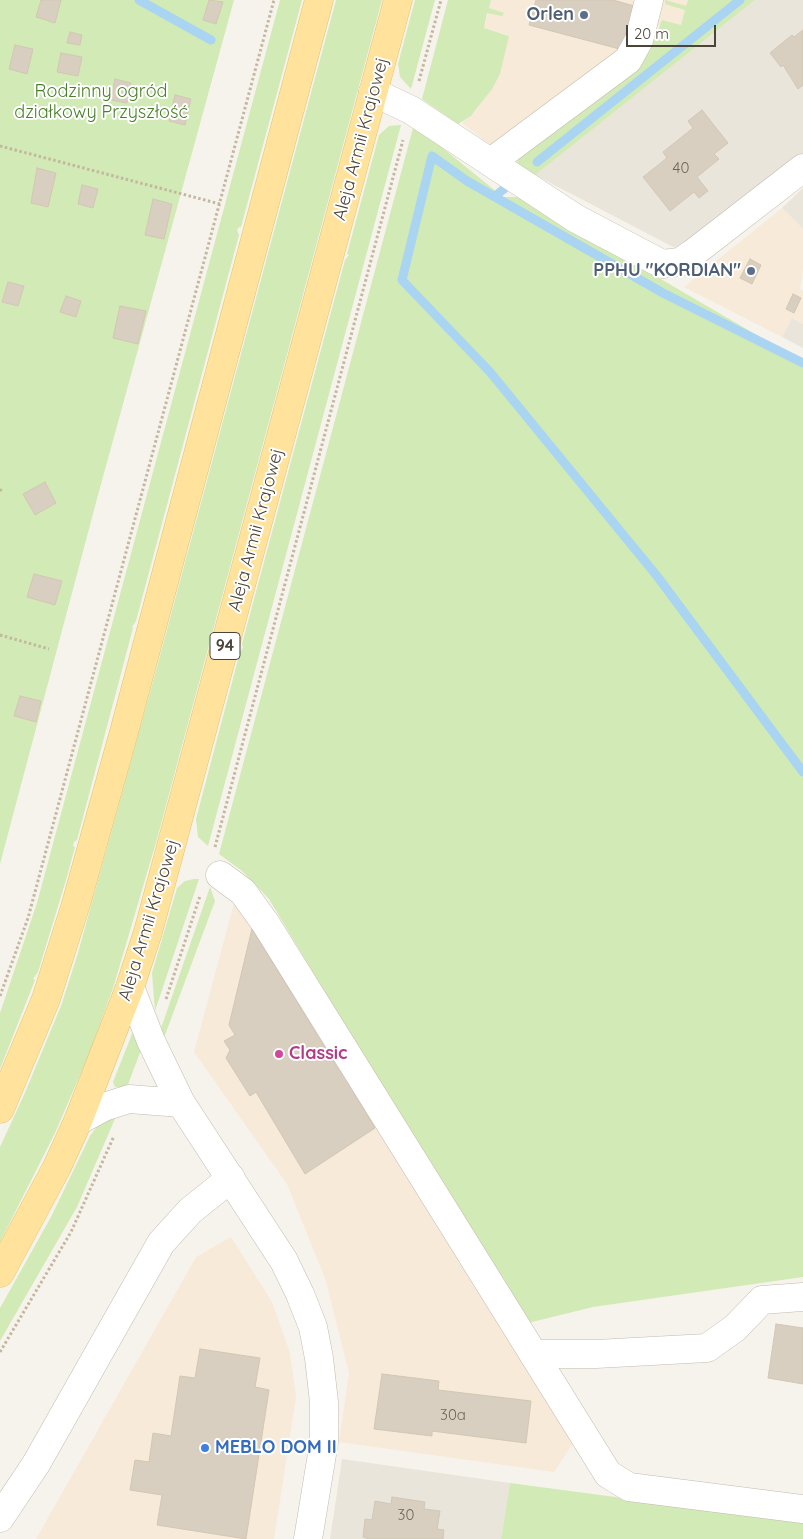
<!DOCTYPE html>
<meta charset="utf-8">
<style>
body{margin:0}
#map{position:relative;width:803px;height:1539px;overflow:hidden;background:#f6f3ec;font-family:Quicksand,sans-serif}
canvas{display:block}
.scale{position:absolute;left:626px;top:25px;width:90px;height:22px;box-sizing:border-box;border:2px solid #4b4439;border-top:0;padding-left:6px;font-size:15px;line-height:18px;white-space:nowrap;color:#4b4439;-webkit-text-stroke:4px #fff;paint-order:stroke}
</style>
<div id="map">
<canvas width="803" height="1539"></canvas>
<div class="scale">20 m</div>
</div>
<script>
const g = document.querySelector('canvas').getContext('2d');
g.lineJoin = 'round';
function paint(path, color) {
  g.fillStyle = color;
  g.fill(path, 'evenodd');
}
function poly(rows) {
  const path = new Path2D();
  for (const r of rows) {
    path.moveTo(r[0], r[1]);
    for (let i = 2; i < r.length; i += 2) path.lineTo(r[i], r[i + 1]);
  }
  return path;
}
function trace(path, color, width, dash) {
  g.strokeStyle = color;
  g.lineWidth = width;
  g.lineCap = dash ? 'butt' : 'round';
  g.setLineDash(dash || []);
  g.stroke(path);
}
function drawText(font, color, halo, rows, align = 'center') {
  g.font = font + ' Quicksand,sans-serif';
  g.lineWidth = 4;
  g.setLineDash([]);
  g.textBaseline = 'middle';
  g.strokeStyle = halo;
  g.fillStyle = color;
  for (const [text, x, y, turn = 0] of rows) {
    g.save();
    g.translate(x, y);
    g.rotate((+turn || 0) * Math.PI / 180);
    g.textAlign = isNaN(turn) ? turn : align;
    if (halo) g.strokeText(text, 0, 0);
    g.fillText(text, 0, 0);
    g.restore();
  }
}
paint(poly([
 [755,0,803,0,803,154,760,189,677,249,535,175],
 [803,188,803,229,782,208],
 [792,318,803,324,803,348,782,337],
 [342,1459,510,1483,501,1539,330,1539]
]), '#eae5da');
paint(poly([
 [491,0,688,0,681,25,665,21,658,26,651,48,637,71,591,101,516,165,462,123,476,111,500,74,508,35,484,28],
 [782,208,803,229,803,270,800,289,803,291,803,324,792,318,782,337,684,287],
 [236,896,577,1437,554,1472,339,1442,349,1373,326,1281,287,1184,194,1052],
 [231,1237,272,1302,290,1353,296,1397,274,1539,36,1539,196,1257]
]), '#f7ead8');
paint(poly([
 [0,0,234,0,98,495,0,864],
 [280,0,302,0,241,227,239,227,237,230,239,235,136,621,132,627,133,628,77,840,74,842,73,846,75,847,66,880,38,972,33,979,35,980,0,1069,0,1013,37,903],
 [336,0,382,0,157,839,114,985,90,1052,55,1133,0,1242,0,1147,24,1095,61,1006,78,953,157,667],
 [415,0,435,0,411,89,400,77,398,64],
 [448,0,491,0,489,8,504,13,502,16,487,13,484,28,509,36,500,74,492,89,471,116,458,124,422,99],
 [665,0,686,6,688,0,755,0,534,176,516,165,520,157,591,101,637,71,651,48,662,20,681,25,685,10,665,4],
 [401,125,208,846,198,837,196,819,240,652,243,648,242,644,345,260,349,255,347,254,379,135,389,126],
 [413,128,434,141,503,197,520,197,803,362,803,1277,593,1307,524,1324,269,899,242,871,219,854],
 [194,879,199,879,155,1011,152,973,177,888,185,881],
 [210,887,215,901,165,1035,162,1037,160,1031],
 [132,1034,134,1034,141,1050,127,1087,115,1087,113,1082],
 [117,1114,77,1207,0,1341,0,1308,51,1217,90,1136,98,1125],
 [510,1483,803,1522,803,1539,501,1539]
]), '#d2eab5');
trace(poly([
 [139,0,211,40],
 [537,162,740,0],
 [495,196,504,189],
 [803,363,663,293,467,181,432,156,402,280,490,372,657,576,803,772]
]), '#a9d4f2', 9);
const building = poly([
 [41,0,61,0,55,23,36,17,41,0],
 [209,0,223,2,216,24,203,20,209,0],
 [536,0,613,0,638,7,627,51,529,25,536,0],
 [803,30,803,85,798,89,783,65,781,67,770,53,792,35,794,37,803,30],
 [70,32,82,35,80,45,67,43,70,32],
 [15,45,33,49,27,74,9,69,15,45],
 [61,53,82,57,78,76,57,72,61,53],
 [115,79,131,83,127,103,111,100,115,79],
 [175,95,191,99,185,125,169,121,175,95],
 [702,110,728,143,714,154,719,159,697,177,708,191,699,198,694,192,670,211,643,177,667,158,663,152,693,128,688,121,702,110],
 [37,168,56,173,48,207,31,203,37,168],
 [82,185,98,189,93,208,78,204,82,185],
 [153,199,172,204,164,239,145,235,153,199],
 [750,259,761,265,752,284,740,278,750,259],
 [8,282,24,286,18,306,2,302,8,282],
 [793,294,801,298,794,313,786,309,793,294],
 [66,296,81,301,76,317,60,312,66,296],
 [120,306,146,311,138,344,113,338,120,306],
 [45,482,56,503,35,515,23,494,45,482],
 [34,574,62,581,55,605,27,597,34,574],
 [20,696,41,701,36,722,14,716,20,696],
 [252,929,340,1072,344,1070,357,1092,354,1094,375,1128,305,1174,256,1092,250,1096,226,1058,230,1050,224,1041,235,1035,229,1025,252,929],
 [776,1324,803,1328,803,1384,768,1378,776,1324],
 [200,1349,260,1358,255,1387,269,1390,246,1539,157,1525,162,1495,130,1490,135,1460,149,1462,153,1433,171,1436,180,1376,195,1378,200,1349],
 [382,1374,439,1381,438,1390,531,1401,526,1443,432,1431,432,1436,374,1429,382,1374],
 [392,1497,425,1502,424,1509,440,1511,437,1529,444,1530,443,1539,369,1539,363,1537,365,1519,372,1520,375,1501,391,1504,392,1497]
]);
paint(building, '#d8cfc1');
trace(building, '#d3c7b4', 1);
const minor = poly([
 [373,92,411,110,575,218,662,264,680,262,692,254,803,168],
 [491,162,628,60,639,40,649,0],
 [220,875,243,892,266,924,608,1474,629,1487,803,1509],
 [130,987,151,1041,181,1103,284,1261,300,1294,313,1327,319,1358,324,1402,324,1442,308,1539],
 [78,1121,104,1107,129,1099,181,1103],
 [533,1354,596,1354,707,1348,735,1328,762,1300,803,1297],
 [0,1518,36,1464,161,1243,190,1211,231,1178]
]);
const major = poly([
 [0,1109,46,999,76,904,124,732,319,0],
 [0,1273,57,1167,78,1121,130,987,148,932,398,0]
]);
trace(minor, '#c2bbae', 29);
trace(major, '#e6c16a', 29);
trace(poly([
 [419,81,441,0],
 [0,146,220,204],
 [0,489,2,492],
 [0,635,49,649],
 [215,847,403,140],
 [0,996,28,918,274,0],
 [166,999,200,896],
 [0,1352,71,1232,114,1136]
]), '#c4b79f', 3, [2.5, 2.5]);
trace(minor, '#fff', 28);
trace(major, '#ffe39c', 28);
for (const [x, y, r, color] of [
 [584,15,5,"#5c6f8a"],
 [751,271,5,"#5c6f8a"],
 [279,1054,5,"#d1479c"],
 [205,1448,5,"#3f7fe0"]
]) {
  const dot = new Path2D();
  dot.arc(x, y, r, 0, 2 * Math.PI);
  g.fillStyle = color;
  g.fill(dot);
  trace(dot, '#fff', 2);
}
drawText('15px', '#6e675b', null, [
 ["40",681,168],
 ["30a",453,1415],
 ["30",406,1515]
]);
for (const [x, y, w] of [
 [225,646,30]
]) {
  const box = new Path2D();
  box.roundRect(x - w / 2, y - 13.5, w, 27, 4);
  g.fillStyle = '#fff';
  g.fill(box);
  trace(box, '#4b4439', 1);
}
drawText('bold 16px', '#4b4439', null, [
 ["94",225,646]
]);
drawText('bold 18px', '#4e5e75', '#fff', [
 ["Orlen",574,15],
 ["PPHU \"KORDIAN\"",741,271]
], 'right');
drawText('18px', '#4a7f2a', '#fff', [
 ["Rodzinny ogród",101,92],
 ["działkowy Przyszłość",101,113]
]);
drawText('18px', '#4b4439', '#fff', [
 ["Aleja Armii Krajowej",361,139,-75],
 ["Aleja Armii Krajowej",256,530,-75],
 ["Aleja Armii Krajowej",149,920,-73]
]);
drawText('bold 18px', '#b23c85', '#fff', [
 ["Classic",289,1054]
], 'left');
drawText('bold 18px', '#366cbe', '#fff', [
 ["MEBLO DOM II",215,1448]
], 'left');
</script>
